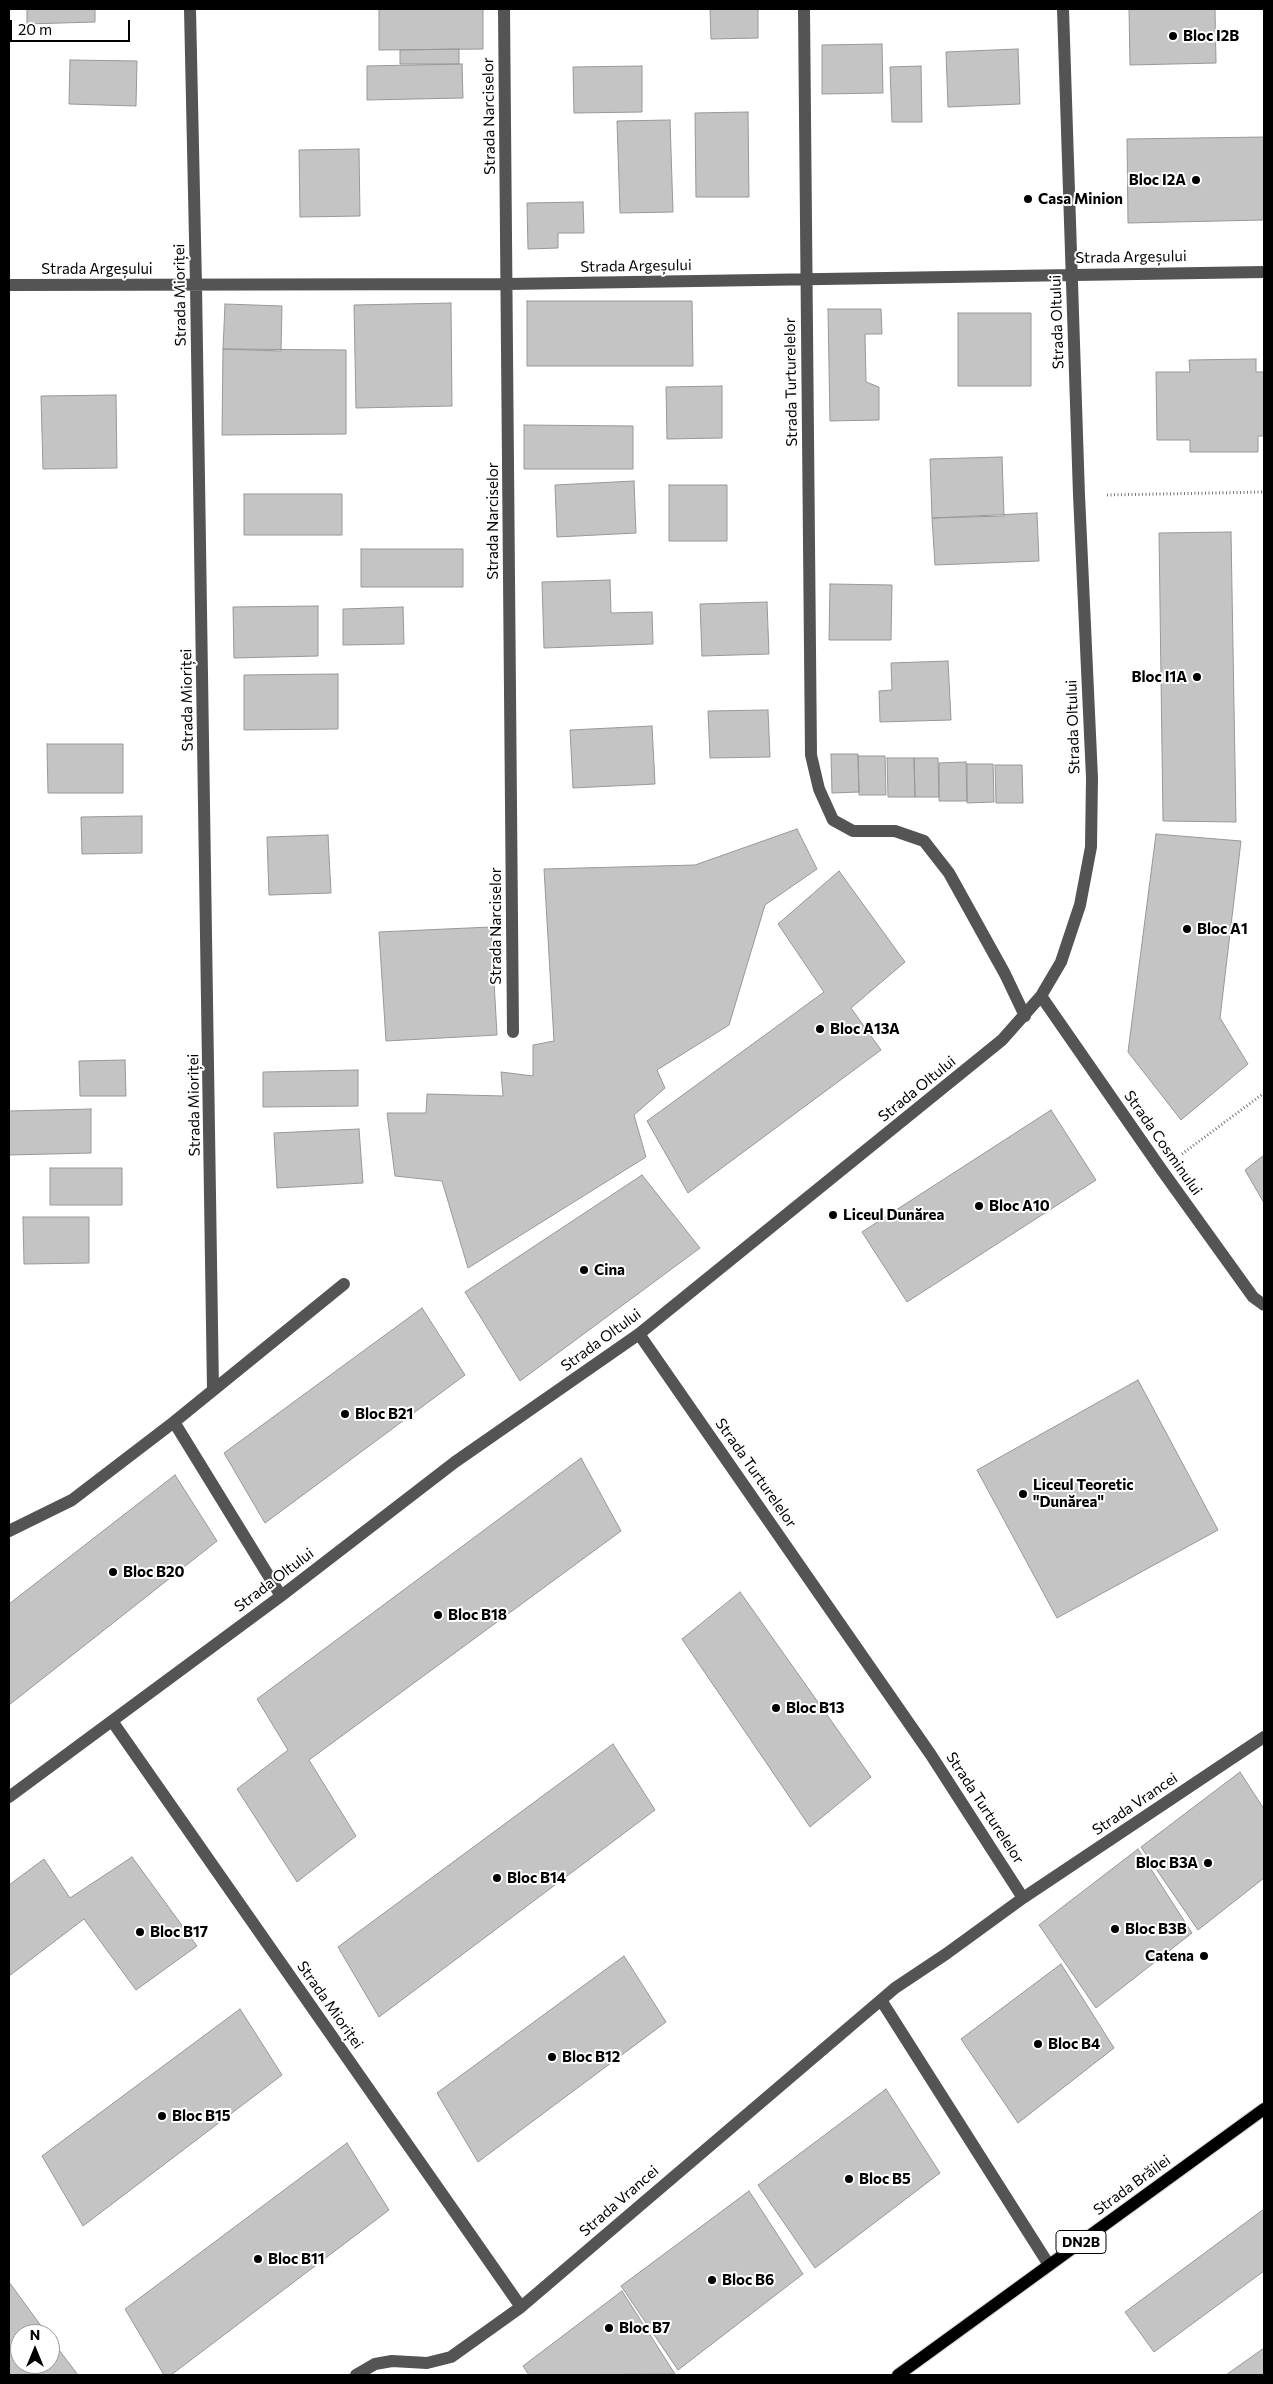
<!DOCTYPE html>
<meta charset="utf-8">
<style>
body{margin:0}
#map{position:relative;width:1273px;height:2384px;overflow:hidden;background:#fff;font-family:Commissioner,sans-serif}
canvas{display:block}
.frame{position:absolute;inset:0;border:10px solid #000;pointer-events:none}
.north{position:absolute;left:10px;top:2324px;width:50px;height:50px;box-sizing:border-box;background:#fff;border:1px solid #999;border-radius:50%;rotate:0deg;font-size:14px;font-weight:700;line-height:20px;text-align:center;color:#000}
.north::after{content:'';display:block;margin:auto;width:18px;height:22px;background:#000;clip-path:polygon(50% 0,100% 100%,50% 72%,0 100%)}
.scale{position:absolute;left:10px;top:20px;width:120px;height:22px;box-sizing:border-box;border:2px solid #000;border-top:0;padding-left:6px;font-size:15px;line-height:18px;white-space:nowrap;color:#000;-webkit-text-stroke:4px #fff;paint-order:stroke}
</style>
<div id="map">
<canvas width="1273" height="2384"></canvas>
<div class="frame"></div>
<div class="north">N</div>
<div class="scale">20 m</div>
</div>
<script>
const ctx = document.querySelector('canvas').getContext('2d');
ctx.lineJoin = 'round';
function fillPath(path, color) {
  ctx.fillStyle = color;
  ctx.fill(path, 'evenodd');
}
function toPath(rows) {
  const path = new Path2D();
  for (const r of rows) {
    path.moveTo(r[0], r[1]);
    for (let i = 2; i < r.length; i += 2) path.lineTo(r[i], r[i + 1]);
  }
  return path;
}
function strokePath(path, color, width, dash) {
  ctx.strokeStyle = color;
  ctx.lineWidth = width;
  ctx.lineCap = dash ? 'butt' : 'round';
  ctx.setLineDash(dash || []);
  ctx.stroke(path);
}
function drawText(font, color, halo, rows, align = 'center') {
  ctx.font = font + ' Commissioner,sans-serif';
  ctx.lineWidth = 4;
  ctx.setLineDash([]);
  ctx.textBaseline = 'middle';
  ctx.strokeStyle = halo;
  ctx.fillStyle = color;
  for (const [text, x, y, turn = 0] of rows) {
    ctx.save();
    ctx.translate(x, y);
    ctx.rotate((+turn || 0) * Math.PI / 180);
    ctx.textAlign = isNaN(turn) ? turn : align;
    if (halo) ctx.strokeText(text, 0, 0);
    ctx.fillText(text, 0, 0);
    ctx.restore();
  }
}
const building = toPath([
 [27,9,95,9,95,22,27,24,27,9],
 [379,9,483,9,483,49,379,50,379,9],
 [710,9,758,9,758,38,711,39,710,9],
 [1129,9,1215,9,1216,63,1130,65,1129,9],
 [882,44,883,93,822,94,822,45,882,44],
 [459,49,459,64,400,64,400,50,459,49],
 [1018,49,1020,104,948,107,946,52,1018,49],
 [70,60,137,61,136,106,69,104,70,60],
 [462,64,463,98,367,100,367,66,462,64],
 [642,66,642,112,574,113,573,67,642,66],
 [921,66,922,122,892,122,890,67,921,66],
 [748,112,749,197,696,197,695,113,748,112],
 [670,120,673,212,620,213,617,121,670,120],
 [1264,137,1264,220,1128,223,1127,139,1264,137],
 [359,149,360,216,300,217,299,150,359,149],
 [583,202,584,233,558,233,558,248,528,249,527,203,583,202],
 [527,301,692,301,693,366,527,366,527,301],
 [451,303,452,406,356,408,354,305,451,303],
 [225,304,282,306,281,351,223,349,225,304],
 [828,309,881,309,882,334,865,334,866,382,879,387,879,420,830,421,828,309],
 [958,313,1031,313,1031,386,958,386,958,313],
 [223,349,346,350,346,434,222,435,223,349],
 [1256,359,1256,372,1264,372,1264,436,1258,436,1258,452,1190,452,1190,440,1157,440,1156,372,1190,372,1189,360,1256,359],
 [722,386,722,438,667,439,666,387,722,386],
 [116,395,117,468,43,469,41,396,116,395],
 [524,425,633,426,633,469,524,469,524,425],
 [1002,457,1004,516,932,518,930,459,1002,457],
 [634,481,636,533,557,537,555,485,634,481],
 [669,485,727,485,727,541,669,541,669,485],
 [244,494,342,494,342,535,244,535,244,494],
 [1037,513,1039,561,935,565,932,518,1037,513],
 [1231,532,1236,822,1163,821,1159,533,1231,532],
 [361,549,463,549,463,587,361,587,361,549],
 [610,580,611,613,652,612,653,644,544,648,542,582,610,580],
 [830,584,892,585,891,640,829,640,830,584],
 [767,602,769,654,702,656,700,604,767,602],
 [318,606,318,656,234,658,233,607,318,606],
 [403,607,404,644,343,645,343,609,403,607],
 [948,661,951,720,880,722,879,691,892,690,891,663,948,661],
 [338,674,338,729,244,730,244,675,338,674],
 [768,710,770,757,710,758,708,711,768,710],
 [652,726,655,784,573,788,570,730,652,726],
 [47,744,123,744,123,793,48,793,47,744],
 [831,754,858,754,859,792,832,793,831,754],
 [858,756,885,756,886,795,859,795,858,756],
 [887,758,914,758,915,797,888,797,887,758],
 [914,758,938,758,939,797,915,797,914,758],
 [966,762,967,801,939,801,939,763,966,762],
 [967,764,993,764,994,802,967,803,967,764],
 [995,765,1022,765,1023,803,996,803,995,765],
 [142,816,142,853,82,854,81,817,142,816],
 [797,829,817,869,765,905,729,1025,657,1070,665,1088,634,1115,646,1157,468,1268,442,1181,395,1176,387,1113,426,1113,427,1094,503,1096,501,1072,533,1076,533,1045,554,1041,544,869,695,865,797,829],
 [1156,834,1241,841,1220,1018,1248,1064,1181,1120,1128,1052,1156,834],
 [328,835,331,893,269,895,267,837,328,835],
 [839,871,905,962,851,1008,881,1050,688,1193,647,1121,824,992,778,924,839,871],
 [491,927,497,1035,386,1041,379,932,491,927],
 [125,1060,126,1096,80,1096,79,1061,125,1060],
 [358,1070,358,1106,263,1107,263,1072,358,1070],
 [91,1109,91,1153,9,1155,9,1111,91,1109],
 [1051,1110,1096,1180,907,1302,862,1232,1051,1110],
 [359,1129,363,1183,277,1188,274,1133,359,1129],
 [1264,1155,1264,1203,1245,1170,1264,1155],
 [50,1168,122,1168,122,1205,50,1205,50,1168],
 [642,1175,700,1248,520,1381,465,1292,642,1175],
 [23,1217,89,1217,89,1263,24,1264,23,1217],
 [422,1308,465,1375,265,1523,224,1453,422,1308],
 [1138,1380,1218,1530,1057,1618,977,1470,1138,1380],
 [581,1458,621,1531,309,1760,356,1836,297,1882,237,1789,288,1750,257,1699,581,1458],
 [175,1475,217,1541,9,1705,9,1604,175,1475],
 [740,1592,871,1777,810,1827,682,1639,740,1592],
 [613,1744,655,1810,379,2017,338,1947,613,1744],
 [1240,1772,1264,1809,1264,1878,1198,1930,1141,1847,1240,1772],
 [1138,1849,1192,1933,1096,2008,1039,1925,1138,1849],
 [132,1857,197,1946,136,1990,84,1919,9,1976,9,1885,44,1859,70,1898,132,1857],
 [624,1956,666,2022,478,2162,437,2093,624,1956],
 [1061,1964,1114,2048,1018,2123,961,2039,1061,1964],
 [240,2009,282,2075,83,2226,42,2156,240,2009],
 [886,2089,940,2173,815,2268,758,2185,886,2089],
 [347,2143,389,2210,171,2375,164,2375,125,2309,347,2143],
 [749,2191,803,2274,678,2370,621,2286,749,2191],
 [1264,2209,1264,2271,1154,2352,1125,2312,1264,2209],
 [9,2282,47,2334,20,2334,20,2364,50,2364,50,2338,78,2375,9,2375,9,2282],
 [622,2291,675,2374,529,2375,523,2366,622,2291],
 [1264,2348,1264,2375,1226,2375,1264,2348]
]);
fillPath(building, '#c4c4c4');
strokePath(building, '#989898', 1);
const major = toPath([
 [898,2375,1264,2109]
]);
strokePath(major, '#dbdbdb', 14);
strokePath(toPath([
 [1107,495,1264,492],
 [1182,1154,1264,1093]
]), '#767676', 3, [1, 2.5]);
strokePath(toPath([
 [190,9,196,285,213,1390],
 [504,9,513,1032],
 [804,9,811,755,819,789,833,820,853,831,895,831,924,841,949,873,1005,974,1025,1016],
 [9,285,507,284,1264,272],
 [1041,996,1161,1169,1253,1297,1264,1305],
 [639,1334,931,1755,1023,1898],
 [174,1422,281,1596],
 [9,1531,72,1500,174,1422,344,1284],
 [112,1721,521,2307],
 [9,1797,281,1596,455,1462,639,1334,1002,1040,1041,996,1061,962,1080,905,1091,847,1092,778,1079,495,1063,9],
 [1049,2265,881,2000,895,1988,946,1954,1023,1898,1264,1737],
 [356,2375,375,2364,392,2361,427,2363,451,2357,521,2307,881,2000]
]), '#545454', 12);
strokePath(major, '#000', 12);
for (const [x, y, r, color] of [
 [1173,36,5,"#000"],
 [1196,180,5,"#000"],
 [1028,199,5,"#000"],
 [1197,677,5,"#000"],
 [1187,929,5,"#000"],
 [820,1029,5,"#000"],
 [979,1206,5,"#000"],
 [833,1215,5,"#000"],
 [584,1270,5,"#000"],
 [345,1414,5,"#000"],
 [1023,1494,5,"#000"],
 [113,1572,5,"#000"],
 [438,1615,5,"#000"],
 [776,1708,5,"#000"],
 [1208,1863,5,"#000"],
 [497,1878,5,"#000"],
 [1115,1929,5,"#000"],
 [140,1932,5,"#000"],
 [1204,1956,5,"#000"],
 [1038,2044,5,"#000"],
 [552,2057,5,"#000"],
 [162,2116,5,"#000"],
 [849,2179,5,"#000"],
 [258,2259,5,"#000"],
 [712,2280,5,"#000"],
 [609,2328,5,"#000"]
]) {
  const dot = new Path2D();
  dot.arc(x, y, r, 0, 2 * Math.PI);
  ctx.fillStyle = color;
  ctx.fill(dot);
  strokePath(dot, '#fff', 2);
}
for (const [x, y, w] of [
 [1081,2242,50]
]) {
  const box = new Path2D();
  box.roundRect(x - w / 2, y - 11.5, w, 23, 4);
  ctx.fillStyle = '#fff';
  ctx.fill(box);
  strokePath(box, '#000', 1);
}
drawText('bold 14px', '#000', null, [
 ["DN2B",1081,2242]
]);
drawText('bold 15px', '#000', '#fff', [
 ["Bloc I2B",1183,36],
 ["Bloc I2A",1186,180,"right"],
 ["Casa Minion",1038,199],
 ["Bloc I1A",1187,677,"right"],
 ["Bloc A1",1197,929],
 ["Bloc A13A",830,1029],
 ["Bloc A10",989,1206],
 ["Liceul Dunărea",843,1215],
 ["Cina",594,1270],
 ["Bloc B21",355,1414],
 ["Liceul Teoretic",1033,1485],
 ["\"Dunărea\"",1033,1502],
 ["Bloc B20",123,1572],
 ["Bloc B18",448,1615],
 ["Bloc B13",786,1708],
 ["Bloc B3A",1198,1863,"right"],
 ["Bloc B14",507,1878],
 ["Bloc B3B",1125,1929],
 ["Bloc B17",150,1932],
 ["Catena",1194,1956,"right"],
 ["Bloc B4",1048,2044],
 ["Bloc B12",562,2057],
 ["Bloc B15",172,2116],
 ["Bloc B5",859,2179],
 ["Bloc B11",268,2259],
 ["Bloc B6",722,2280],
 ["Bloc B7",619,2328]
], 'left');
drawText('15px', '#000', '#fff', [
 ["Strada Narciselor",489,116,-91],
 ["Strada Argeșului",1131,257,-1],
 ["Strada Argeșului",636,266,-1],
 ["Strada Argeșului",97,269],
 ["Strada Mioriței",180,295,-91],
 ["Strada Oltului",1057,322,-92],
 ["Strada Turturelelor",791,382,-91],
 ["Strada Narciselor",493,521,-90],
 ["Strada Mioriței",187,700,-91],
 ["Strada Oltului",1073,727,-92],
 ["Strada Narciselor",496,926,-90],
 ["Strada Oltului",917,1089,-39],
 ["Strada Mioriței",194,1105,-91],
 ["Strada Cosminului",1163,1143,55],
 ["Strada Oltului",601,1340,-36],
 ["Strada Turturelelor",756,1473,55],
 ["Strada Oltului",274,1580,-37],
 ["Strada Vrancei",1135,1804,-34],
 ["Strada Turturelelor",985,1808,57],
 ["Strada Mioriței",330,2005,55],
 ["Strada Brăilei",1132,2185,-36],
 ["Strada Vrancei",619,2201,-41]
]);
</script>
